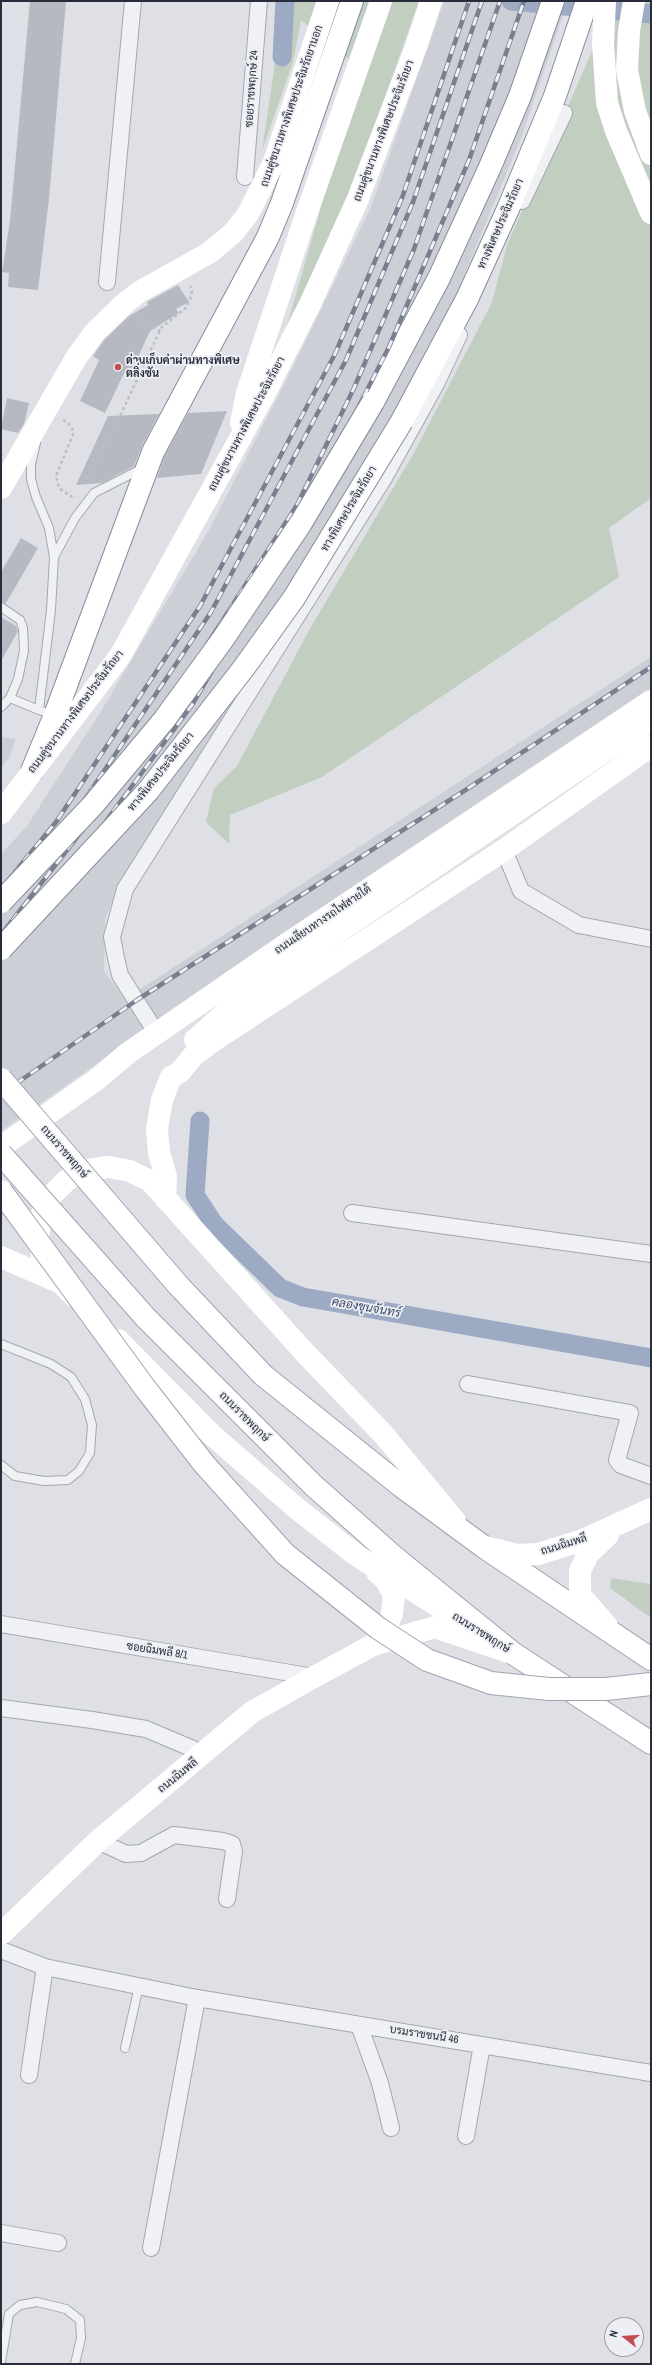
<!DOCTYPE html>
<meta charset="utf-8">
<style>
body{margin:0}
#map{position:relative;width:652px;height:2365px;overflow:hidden;background:#dee0e6;font-family:"Archivo Narrow",sans-serif}
canvas{display:block}
.frame{position:absolute;inset:0;border:2px solid #292d3b;pointer-events:none}
.north{position:absolute;left:604px;top:2317px;width:40px;height:40px;box-sizing:border-box;background:#edeff4;border:1px solid #9fa1aa;border-radius:50%;rotate:287deg;font-size:11px;font-weight:700;line-height:16px;text-align:center;color:#292d3b}
.north::after{content:'';display:block;margin:auto;width:14px;height:18px;background:#bf4f52;clip-path:polygon(50% 0,100% 100%,50% 72%,0 100%)}
</style>
<div id="map">
<canvas width="652" height="2365"></canvas>
<div class="frame"></div>
<div class="north">N</div>
</div>
<script>
const ctx = document.querySelector('canvas').getContext('2d');
ctx.lineJoin = 'round';
function fillPath(path, color) {
  ctx.fillStyle = color;
  ctx.fill(path, 'evenodd');
}
function toPath(rows) {
  const path = new Path2D();
  for (const r of rows) {
    path.moveTo(r[0], r[1]);
    for (let i = 2; i < r.length; i += 2) path.lineTo(r[i], r[i + 1]);
  }
  return path;
}
function strokePath(path, color, width, dash) {
  ctx.strokeStyle = color;
  ctx.lineWidth = width;
  ctx.lineCap = dash ? 'butt' : 'round';
  ctx.setLineDash(dash || []);
  ctx.stroke(path);
}
function drawText(font, color, halo, rows, align = 'center') {
  ctx.font = font + ' "Archivo Narrow",Sarabun,sans-serif';
  ctx.lineWidth = 3.5;
  ctx.setLineDash([]);
  ctx.textBaseline = 'middle';
  ctx.strokeStyle = halo;
  ctx.fillStyle = color;
  for (const [text, x, y, turn = 0] of rows) {
    ctx.save();
    ctx.translate(x, y);
    ctx.rotate((+turn || 0) * Math.PI / 180);
    ctx.textAlign = isNaN(turn) ? turn : align;
    if (halo) ctx.strokeText(text, 0, 0);
    ctx.fillText(text, 0, 0);
    ctx.restore();
  }
}
fillPath(toPath([
 [444,1,568,1,520,141,393,446,121,881,105,919,104,971,125,999,651,657,651,691,142,1032,1,1131,1,854,27,826,101,711,205,537,286,381,371,207],
 [1,737,16,739,9,758,1,768]
]), '#cdcfd7');
fillPath(toPath([
 [284,1,419,1,362,162,310,281,286,329,321,207,301,201,349,59,301,20,293,62,262,151],
 [614,1,651,1,651,498,609,528,619,577,322,777,230,815,229,844,206,822,214,788,237,766,308,632,415,451,492,302,507,245],
 [611,1578,651,1584,651,1618,610,1588]
]), '#c2cfc0');
strokePath(toPath([
 [511,1,651,14],
 [282,57,285,1],
 [200,1121,195,1195,214,1224,280,1288,303,1297,651,1358]
]), '#9daac3', 19);
fillPath(toPath([
 [30,1,66,1,49,199,38,290,8,287,9,273,2,272,10,221],
 [178,285,189,302,176,309,179,313,150,331,139,355,144,358,134,379,124,373,105,413,80,401,99,360,93,356,104,340,129,316,148,305,147,302],
 [7,398,29,403,24,424,18,433,1,429],
 [227,411,201,474,157,478,164,457,188,413],
 [159,414,142,446,134,466,102,483,76,485,108,416],
 [21,538,38,548,6,603,1,602,1,572],
 [1,617,16,626,18,631,1,661]
]), '#b6b9c2');
const lane = toPath([
 [36,443,31,464,31,479,36,497,49,528,54,557,51,610,39,710,55,715],
 [54,557,75,518,94,493,143,468],
 [1,607,20,620,23,628,24,651,18,679,10,698,39,710],
 [1,707,10,698],
 [1,1344,51,1364,71,1377,85,1399,92,1425,90,1453,79,1471,68,1480,44,1481,15,1476,1,1465],
 [125,2048,139,1986],
 [1,2362,9,2314,20,2305,37,2302,66,2309,80,2320,81,2338,75,2364]
]);
const street = toPath([
 [245,177,259,1],
 [522,201,564,113],
 [107,282,133,1],
 [504,850,521,891,579,925,651,939],
 [157,1034,120,975,116,958,112,937,125,889,384,478,436,384,459,335],
 [352,1213,651,1254],
 [468,1384,630,1413,617,1460,621,1465,651,1476],
 [1,1624,314,1677],
 [1,1708,92,1720,146,1729,205,1754],
 [98,1841,126,1854,141,1853,174,1835,223,1841,232,1844,234,1851,227,1899],
 [1,1950,45,1967,197,1998,151,2248],
 [197,1998,651,2073],
 [359,2025,380,2083,391,2128],
 [29,2075,45,1967],
 [466,2136,482,2045],
 [1,2233,58,2243]
]);
const primary = toPath([
 [263,1375,401,1486,484,1547,651,1659],
 [231,1403,313,1485,393,1556,457,1608,514,1654,651,1743]
]);
const highway = toPath([
 [373,402,439,278,490,167,520,96,553,1],
 [402,421,467,299,508,209,555,96,587,1],
 [32,771,55,715,153,452,268,237,282,203,352,1]
]);
strokePath(lane, '#a4a7af', 10);
strokePath(street, '#a4a7af', 18);
strokePath(primary, '#9fa4b0', 24);
strokePath(highway, '#878d9b', 24);
strokePath(toPath([
 [137,318,160,331],
 [63,420,69,424,74,432,56,476,59,488,70,496,76,497],
 [83,484,122,412,161,328,187,307,192,294,191,286]
]), '#bcbec5', 2.5, [3, 3]);
strokePath(lane, '#f0f1f5', 8);
strokePath(street, '#f0f1f5', 16);
strokePath(toPath([
 [605,1,603,43,607,103,616,131,651,213],
 [634,1,629,31,627,70,635,111,651,154],
 [241,423,247,393,306,215,381,1],
 [1,488,76,358,95,332,124,304,139,292,209,253,233,233,248,214,274,162,328,1],
 [1,813,120,656,264,395,310,304,357,201,416,47,431,1],
 [195,1040,244,996,651,720],
 [1,1147,96,1080,128,1053,285,945,651,701],
 [165,1198,166,1176,159,1153,157,1129,162,1100,171,1077,180,1072,193,1056,213,1041,504,850,651,746],
 [42,1255,38,1237,41,1216,51,1196,67,1180,87,1170,109,1167,130,1171,150,1181,306,1354,384,1435,455,1521],
 [1,1257,61,1283,74,1296],
 [118,1340,211,1434,295,1507,356,1555,462,1621],
 [485,1547,517,1555,538,1554,583,1540,651,1509],
 [607,1626,580,1595,580,1571,588,1554,608,1535],
 [373,1645,384,1632,392,1614,394,1595,386,1580,377,1572],
 [1,1934,98,1841,252,1712,314,1677,373,1645,435,1627,512,1653]
]), '#fff', 22);
strokePath(primary, '#fff', 22);
strokePath(highway, '#fff', 22);
const rail = toPath([
 [1,889,56,822,200,606,335,354,402,198,469,1],
 [1,909,65,829,211,612,346,360,413,202,482,1],
 [1,935,112,792,297,505,354,388,414,249,500,1],
 [1,953,78,859,192,705,307,508,389,347,469,160,524,1],
 [1,1094,137,1000,464,791,651,667]
]);
strokePath(rail, '#797f8e', 4.5);
strokePath(rail, '#edeff4', 3, [9]);
const primaryBridge = toPath([
 [1,1079,178,1285,263,1375],
 [1,1154,146,1318,231,1403],
 [1,1191,145,1388,205,1465,285,1554,378,1628,427,1660,491,1683,549,1689,606,1689,651,1684]
]);
const highwayBridge = toPath([
 [1,902,93,805,164,720,223,639,301,523,373,402],
 [1,949,148,791,243,669,294,598,402,421]
]);
strokePath(primaryBridge, '#9fa4b0', 24, []);
strokePath(highwayBridge, '#878d9b', 24, []);
strokePath(primaryBridge, '#fff', 22);
strokePath(highwayBridge, '#fff', 22);
for (const [x, y, r, color] of [
 [118,367,4,"#bf4f52"]
]) {
  const dot = new Path2D();
  dot.arc(x, y, r, 0, 2 * Math.PI);
  ctx.fillStyle = color;
  ctx.fill(dot);
  strokePath(dot, '#edeff4', 1.5);
}
drawText('11px', '#292d3b', '#edeff4', [
 ["ซอยราชพฤกษ์ 24",252,89,-86],
 ["ถนนคู่ขนานทางพิเศษประจิมรัถยานอก",292,106,-71],
 ["ถนนคู่ขนานทางพิเศษประจิมรัถยา",384,131,-69],
 ["ทางพิเศษประจิมรัถยา",501,224,-66],
 ["ถนนคู่ขนานทางพิเศษประจิมรัถยา",247,424,-62],
 ["ทางพิเศษประจิมรัถยา",349,509,-59],
 ["ถนนคู่ขนานทางพิเศษประจิมรัถยา",76,712,-53],
 ["ทางพิเศษประจิมรัถยา",161,772,-51],
 ["ถนนเลียบทางรถไฟสายใต้",323,920,-34],
 ["ถนนราชพฤกษ์",64,1152,49],
 ["ถนนราชพฤกษ์",244,1417,45],
 ["ถนนฉิมพลี",564,1545,-17],
 ["ถนนราชพฤกษ์",481,1633,32],
 ["ซอยฉิมพลี 8/1",157,1651,9],
 ["ถนนฉิมพลี",178,1776,-39],
 ["บรมราชชนนี 46",424,2035,9]
]);
drawText('bold 11px', '#292d3b', '#edeff4', [
 ["ด่านเก็บค่าผ่านทางพิเศษ",126,361],
 ["ตลิ่งชัน",126,374]
], 'left');
drawText('italic 12px', '#38486b', '#edeff4', [
 ["คลองขุนจันทร์",366,1308,10]
]);
</script>
